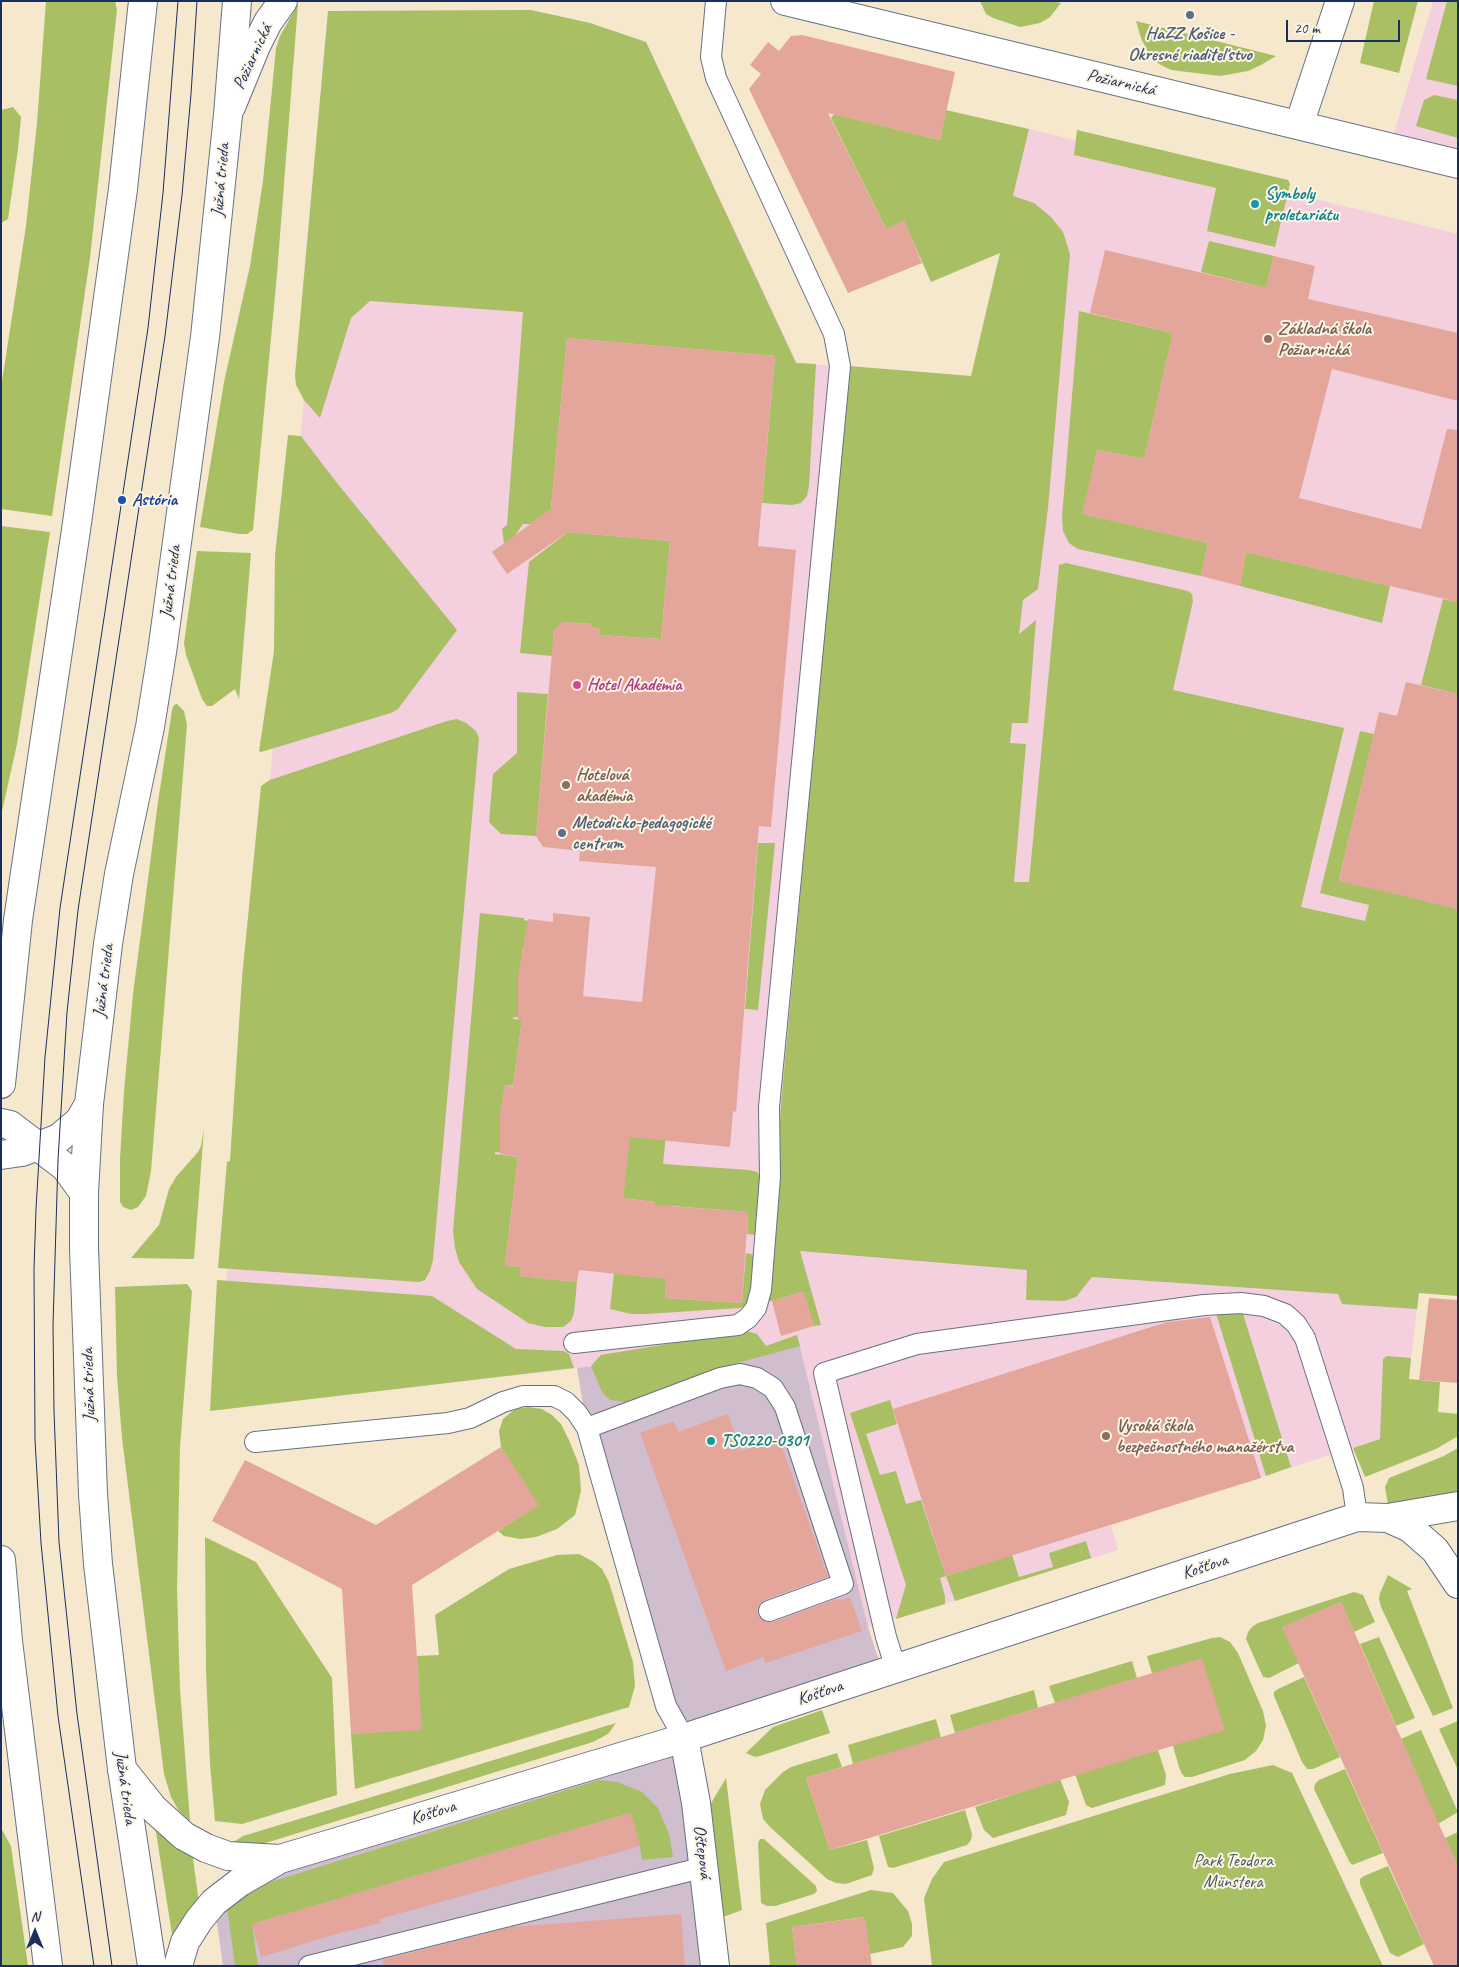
<!DOCTYPE html>
<meta charset="utf-8">
<style>
body{margin:0}
#map{position:relative;width:1459px;height:1967px;overflow:hidden;background:#f5e8cd;font-family:Caveat,sans-serif}
canvas{display:block}
.frame{position:absolute;inset:0;border:2px solid #1b2f5e;pointer-events:none}
.north{position:absolute;left:10px;top:1907px;width:50px;height:50px;-webkit-text-stroke:4px #fcf5e5;paint-order:stroke;rotate:0deg;font-size:14px;font-weight:700;line-height:20px;text-align:center;color:#1b2f5e}
.north::after{content:'';display:block;margin:auto;width:18px;height:22px;background:#1b2f5e;clip-path:polygon(50% 0,100% 100%,50% 72%,0 100%)}
.scale{position:absolute;left:1286px;top:20px;width:114px;height:22px;box-sizing:border-box;border:2px solid #1b2f5e;border-top:0;padding-left:6px;font-size:15px;line-height:18px;white-space:nowrap;color:#1b2f5e;-webkit-text-stroke:4px #fcf5e5;paint-order:stroke}
</style>
<div id="map">
<canvas width="1459" height="1967"></canvas>
<div class="frame"></div>
<div class="north">N</div>
<div class="scale">20 m</div>
</div>
<script>
const ctx = document.querySelector('canvas').getContext('2d');
ctx.lineJoin = 'round';
function fillPath(path, color) {
  ctx.fillStyle = color;
  ctx.fill(path, 'evenodd');
}
function toPath(rows) {
  const path = new Path2D();
  for (const r of rows) {
    path.moveTo(r[0], r[1]);
    for (let i = 2; i < r.length; i += 2) path.lineTo(r[i], r[i + 1]);
  }
  return path;
}
function strokePath(path, color, width, dash) {
  ctx.strokeStyle = color;
  ctx.lineWidth = width;
  ctx.lineCap = dash ? 'butt' : 'round';
  ctx.setLineDash(dash || []);
  ctx.stroke(path);
}
function drawText(font, color, halo, rows, align = 'center') {
  ctx.font = font + ' Caveat,sans-serif';
  ctx.lineWidth = 4;
  ctx.setLineDash([]);
  ctx.textBaseline = 'middle';
  ctx.strokeStyle = halo;
  ctx.fillStyle = color;
  for (const [text, x, y, turn = 0] of rows) {
    ctx.save();
    ctx.translate(x, y);
    ctx.rotate((+turn || 0) * Math.PI / 180);
    ctx.textAlign = isNaN(turn) ? turn : align;
    if (halo) ctx.strokeText(text, 0, 0);
    ctx.fillText(text, 0, 0);
    ctx.restore();
  }
}
fillPath(toPath([
 [1433,1,1458,1,1458,164,1390,147],
 [531,10,590,23,646,42,797,363,971,376,1029,129,1458,234,1458,1296,1419,1293,1402,1432,1111,1525,1118,1550,868,1627,797,1336,766,1346,216,1410,235,1172,242,978,261,786,270,779,313,296,304,284,328,11]
]), '#f4cfdd');
fillPath(toPath([
 [797,1335,868,1627,883,1673,684,1738,715,1966,223,1966,214,1902,240,1882,684,1738,587,1428,577,1368,766,1346]
]), '#d0bdcd');
fillPath(toPath([
 [46,1,115,1,117,10,90,258,52,516,1,509,1,388,26,226,37,123],
 [980,1,1053,1,1061,3,1050,17,1040,23,1020,27,993,18,986,14],
 [1374,1,1418,1,1399,73,1360,63],
 [1447,1,1458,1,1458,86,1426,79],
 [298,4,277,274,253,530,247,534,239,534,200,527,224,382,250,266,263,181,276,48,280,36],
 [531,10,590,23,646,42,796,363,816,364,809,486,807,496,801,503,792,505,762,503,775,356,567,338,551,509,531,524,523,524,505,550,502,529,507,525,523,312,370,301,351,318,320,418,304,400,296,385,295,375,328,11],
 [1136,21,1276,56,1261,65,1248,71,1220,76,1171,70,1159,64,1148,52,1141,38],
 [1434,95,1458,100,1458,138,1416,126,1424,100],
 [13,107,21,117,18,149,8,219,1,223,1,110],
 [946,110,1029,129,1013,196,1034,203,1051,217,1063,232,1070,254,1048,508,1038,589,1023,600,1019,634,1036,620,1028,723,1012,723,1010,743,1026,744,1014,882,1029,882,1059,565,1066,563,1188,591,1192,594,1193,601,1173,690,1344,728,1301,907,1365,921,1369,905,1320,893,1360,731,1374,734,1339,880,1458,909,1458,1296,1419,1293,1417,1309,1342,1304,1338,1294,1092,1277,1076,1297,1064,1301,1026,1300,1027,1270,800,1251,821,1325,814,1326,803,1292,772,1301,767,1301,773,1241,781,1104,849,366,971,376,1000,253,931,282,904,221,886,229,831,118,834,114,940,140],
 [1077,130,1288,180,1290,184,1275,247,1207,231,1216,188,1074,155],
 [1209,241,1274,256,1266,288,1201,272],
 [1079,311,1173,333,1144,459,1097,450,1083,514,1208,543,1201,576,1078,549,1069,543,1063,531,1062,517],
 [288,435,301,436,337,483,457,630,398,709,391,713,261,752,259,751,274,651,275,555],
 [1,526,50,532,17,744,1,816],
 [568,532,670,541,661,639,600,635,600,629,592,627,592,624,563,622,554,630,552,656,520,653,529,562],
 [197,551,251,553,239,699,235,689,212,706,207,706,202,699,186,655,184,643],
 [1246,552,1390,586,1382,623,1240,586],
 [1443,599,1458,602,1458,694,1421,685],
 [517,692,548,694,536,836,501,834,489,822,493,774,517,753],
 [177,704,184,711,187,725,151,1171,146,1196,138,1207,131,1210,123,1207,120,1202,120,1159,124,1091,133,994,158,802,172,710,174,705],
 [457,719,466,723,476,731,479,738,433,1260,430,1271,425,1280,419,1282,218,1268,227,1162,230,1161,242,978,261,786,270,780,447,721],
 [758,843,775,843,758,1010,745,1009],
 [480,913,524,918,524,920,533,922,522,951,522,1018,513,1017,513,1019,522,1020,513,1086,505,1085,500,1120,500,1121,509,1123,505,1153,495,1152,495,1154,518,1157,505,1265,521,1267,520,1276,577,1282,574,1313,571,1321,563,1327,545,1327,528,1323,477,1289,459,1262,455,1248,453,1231],
 [633,1101,669,1105,663,1164,749,1170,757,1172,762,1179,756,1235,747,1234,748,1212,671,1206,665,1298,742,1303,746,1253,755,1255,750,1299,745,1306,740,1308,646,1314,631,1314,610,1309,614,1273,647,1277,655,1202,623,1198],
 [204,1129,194,1259,131,1258,159,1225,169,1189,176,1177,198,1152,201,1146],
 [217,1280,432,1296,516,1349,564,1351,569,1354,574,1368,210,1411],
 [187,1284,192,1291,180,1448,177,1590,180,1689,190,1821,179,1811,171,1797,164,1774,122,1438,117,1376,115,1287],
 [1215,1310,1243,1314,1291,1467,1266,1476],
 [747,1331,757,1334,766,1346,797,1335,800,1346,726,1366,625,1402,610,1400,602,1392,591,1366,601,1355],
 [1387,1356,1411,1358,1409,1379,1440,1382,1438,1412,1458,1414,1458,1436,1436,1449,1365,1477,1353,1448,1380,1439,1383,1359],
 [890,1400,897,1424,866,1434,880,1475,896,1471,906,1504,921,1500,946,1576,1012,1555,1019,1577,1053,1567,1049,1553,1086,1541,1091,1558,955,1601,946,1576,940,1578,945,1596,945,1604,896,1619,906,1585,850,1413],
 [528,1407,542,1409,552,1415,561,1424,569,1440,579,1465,581,1491,575,1515,557,1529,536,1537,520,1539,504,1536,498,1531,538,1505,501,1447,499,1431,503,1419,515,1409],
 [1458,1448,1458,1493,1388,1505,1385,1487,1389,1478,1444,1456],
 [205,1537,256,1562,332,1678,337,1795,242,1824,215,1821,210,1764,206,1671],
 [579,1554,594,1562,602,1569,609,1582,633,1662,635,1686,629,1707,355,1789,351,1734,421,1729,417,1656,439,1655,435,1615,509,1569,557,1555],
 [1388,1575,1412,1589,1407,1591,1453,1708,1433,1716,1381,1607,1379,1599,1380,1593],
 [1354,1592,1363,1595,1375,1622,1354,1632,1341,1602,1283,1627,1299,1663,1269,1678,1263,1677,1246,1639,1248,1632,1252,1627,1258,1623],
 [1220,1637,1230,1642,1238,1653,1263,1711,1266,1726,1263,1740,1256,1751,1245,1760,1192,1777,1185,1777,1182,1774,1179,1767,1147,1656,1212,1638],
 [1379,1637,1415,1718,1396,1726,1360,1644],
 [1132,1661,1137,1678,1055,1703,1049,1686],
 [1304,1677,1340,1757,1313,1769,1307,1769,1302,1762,1274,1696,1274,1692,1278,1689],
 [1034,1690,1038,1708,955,1733,950,1715],
 [822,1710,830,1733,760,1756,755,1757,746,1753,773,1727],
 [936,1719,941,1738,853,1764,848,1745],
 [1458,1721,1458,1770,1439,1729],
 [616,1723,608,1734,593,1742,272,1841,257,1845,232,1843,243,1836],
 [1421,1730,1458,1812,1438,1824,1401,1739],
 [1158,1750,1166,1775,1165,1785,1092,1808,1086,1805,1075,1774],
 [837,1753,842,1767,806,1778,830,1850,867,1840,874,1868,872,1875,846,1884,836,1883,827,1879,770,1827,763,1819,760,1804,765,1790,783,1772,791,1767],
 [1273,1765,1292,1773,1383,1966,932,1966,924,1898,932,1879,944,1862,1230,1774],
 [1345,1769,1383,1853,1352,1865,1349,1861,1314,1789,1315,1784,1319,1780],
 [726,1778,742,1910,715,1920,706,1819,710,1805],
 [1060,1779,1069,1802,1066,1815,993,1838,984,1830,975,1807],
 [599,1780,617,1782,642,1792,658,1808,669,1834,673,1857,642,1860,640,1846,630,1813,252,1924,258,1966,235,1966,227,1906,248,1889],
 [965,1810,972,1834,971,1840,967,1845,893,1868,888,1867,879,1836],
 [155,1826,192,1851,199,1903,173,1941],
 [1,1828,11,1846,28,1966,1,1966],
 [1458,1832,1458,1867,1445,1838],
 [760,1839,764,1839,816,1886,817,1891,814,1894,775,1906,767,1906,761,1903,758,1843],
 [1388,1866,1424,1944,1398,1957,1390,1953,1360,1884,1360,1879,1364,1876],
 [871,1890,893,1893,908,1911,912,1924,912,1936,903,1947,870,1954,864,1917,792,1927,797,1965,770,1966,766,1923]
]), '#a9bf64');
fillPath(toPath([
 [802,35,955,72,940,140,828,113,886,229,904,220,922,263,848,293,749,89,761,74,750,65,768,42,779,51,791,36],
 [1105,250,1266,288,1274,256,1315,266,1308,299,1458,333,1458,401,1332,369,1299,498,1421,529,1447,429,1458,430,1458,602,1246,552,1240,586,1201,576,1208,543,1082,514,1097,450,1144,459,1173,333,1090,313],
 [567,338,775,356,758,546,796,550,771,827,759,826,736,1112,733,1111,730,1147,630,1137,623,1198,655,1202,655,1205,748,1212,742,1303,665,1298,666,1279,579,1270,577,1282,520,1276,521,1267,505,1265,518,1157,500,1154,500,1115,505,1085,513,1087,522,1020,518,1020,518,977,528,919,553,922,553,913,590,917,583,996,642,1002,656,867,579,861,580,851,543,847,536,836,554,630,563,622,592,624,592,627,600,629,600,635,661,639,670,541,568,532,507,574,492,552,551,509],
 [1406,682,1458,694,1458,909,1339,881,1379,712,1397,716],
 [804,1292,814,1326,781,1336,772,1301],
 [1429,1298,1458,1300,1458,1383,1419,1380],
 [1210,1317,1261,1478,946,1576,893,1409,1167,1322],
 [728,1414,741,1451,779,1438,828,1577,764,1600,757,1608,758,1616,766,1623,773,1622,837,1599,838,1601,850,1597,862,1631,766,1663,763,1657,726,1671,640,1433,674,1421,678,1432],
 [501,1447,539,1505,412,1585,422,1730,351,1734,342,1589,212,1521,245,1460,376,1525],
 [1341,1602,1458,1867,1458,1966,1434,1966,1282,1627],
 [1202,1658,1225,1730,830,1850,806,1778],
 [631,1813,640,1846,380,1919,381,1923,336,1934,261,1957,252,1924],
 [681,1914,685,1966,383,1966,383,1960,512,1927],
 [865,1917,872,1966,797,1966,792,1927]
]), '#e4a59b');
const lane = toPath([
 [574,1343,738,1325,748,1318,756,1308,761,1290,770,1177,769,1107,840,366,834,334,716,78,711,57,716,1],
 [587,1428,720,1378,740,1374,757,1378,773,1388,785,1407,843,1584,769,1611],
 [255,1442,448,1423,470,1418,503,1402,523,1396,554,1396,566,1402,577,1413,587,1428,666,1706,684,1738],
 [896,1669,886,1637,824,1373,917,1344,1204,1305,1241,1303,1264,1306,1285,1314,1296,1324,1305,1338,1353,1488,1357,1517],
 [309,1966,705,1867]
]);
const street = toPath([
 [785,1,1458,164],
 [231,107,256,46,268,22,283,1],
 [1299,125,1340,1],
 [1,1123,10,1125,65,1167,84,1193],
 [1,1155,22,1152,59,1138,79,1121,89,1104],
 [1388,1518,1458,1506],
 [684,1738,696,1803,715,1966],
 [122,1769,154,1809,184,1836,206,1848,228,1856,280,1859],
 [178,1966,185,1942,199,1920,214,1902,240,1882,280,1859,684,1738,1357,1517,1388,1518,1410,1528,1435,1550,1458,1584]
]);
const secondary = toPath([
 [1,1084,18,920,77,523,123,189,143,1],
 [1,1560,8,1641,48,1966],
 [152,1966,122,1769,98,1564,93,1494,84,1248,84,1193,89,1104,108,944,119,874,150,727,162,652,205,337,228,115,237,1]
]);
strokePath(lane, '#677085', 22);
strokePath(street, '#677085', 30);
strokePath(secondary, '#677085', 30);
strokePath(lane, '#fff', 20);
strokePath(street, '#fff', 28);
strokePath(secondary, '#fff', 28);
strokePath(toPath([
 [94,1966,58,1716,41,1543,35,1440,34,1269,36,1209,45,1057,60,908,148,328,163,193,178,1],
 [112,1966,77,1714,59,1542,54,1411,53,1325,58,1160,67,1012,78,910,165,336,182,195,191,94,197,1]
]), '#1b2f5e', 1);
for (const [x, y, r, color] of [
 [1190,15,5,"#5c6f8a"],
 [1255,204,5,"#0f9aa8"],
 [1268,339,5,"#8d6e63"],
 [122,500,5,"#1a4fb4"],
 [577,685,5,"#d1479c"],
 [566,785,5,"#8d6e63"],
 [562,833,5,"#5c6f8a"],
 [1106,1436,5,"#8d6e63"],
 [711,1441,5,"#0f9aa8"]
]) {
  const dot = new Path2D();
  dot.arc(x, y, r, 0, 2 * Math.PI);
  ctx.fillStyle = color;
  ctx.fill(dot);
  strokePath(dot, '#fcf5e5', 2);
}
drawText('bold 18px', '#4e5e75', '#fcf5e5', [
 ["HaZZ Košice -",1190,34],
 ["Okresné riaditeľstvo",1190,55],
 ["Metodicko-pedagogické",572,823,"left"],
 ["centrum",572,844,"left"]
]);
drawText('18px', '#1b2f5e', '#fcf5e5', [
 ["Požiarnická",253,57,-65],
 ["Požiarnická",1121,83,13],
 ["Južná trieda",221,180,-85],
 ["Južná trieda",171,582,-83],
 ["Južná trieda",104,981,-83],
 ["Južná trieda",89,1385,-92],
 ["Košťova",1205,1567,-18],
 ["Košťova",820,1693,-18],
 ["Južná trieda",125,1788,82],
 ["Košťova",433,1813,-17],
 ["Oštepová",702,1852,83]
]);
drawText('bold 18px', '#0d838f', '#fcf5e5', [
 ["Symboly",1265,194],
 ["proletariátu",1265,215],
 ["TS0220-0301",721,1441]
], 'left');
drawText('bold 18px', '#785e54', '#fcf5e5', [
 ["Základná škola",1278,329],
 ["Požiarnická",1278,350],
 ["Hotelová",576,775],
 ["akadémia",576,796],
 ["Vysoká škola",1116,1426],
 ["bezpečnostného manažérstva",1116,1447]
], 'left');
drawText('bold 18px', '#164399', '#fcf5e5', [
 ["Astória",132,500]
], 'left');
drawText('bold 18px', '#b23c85', '#fcf5e5', [
 ["Hotel Akadémia",587,685]
], 'left');
drawText('18px', '#465a60', '#fcf5e5', [
 ["Park Teodora",1233,1861],
 ["Münstera",1233,1882]
]);
</script>
